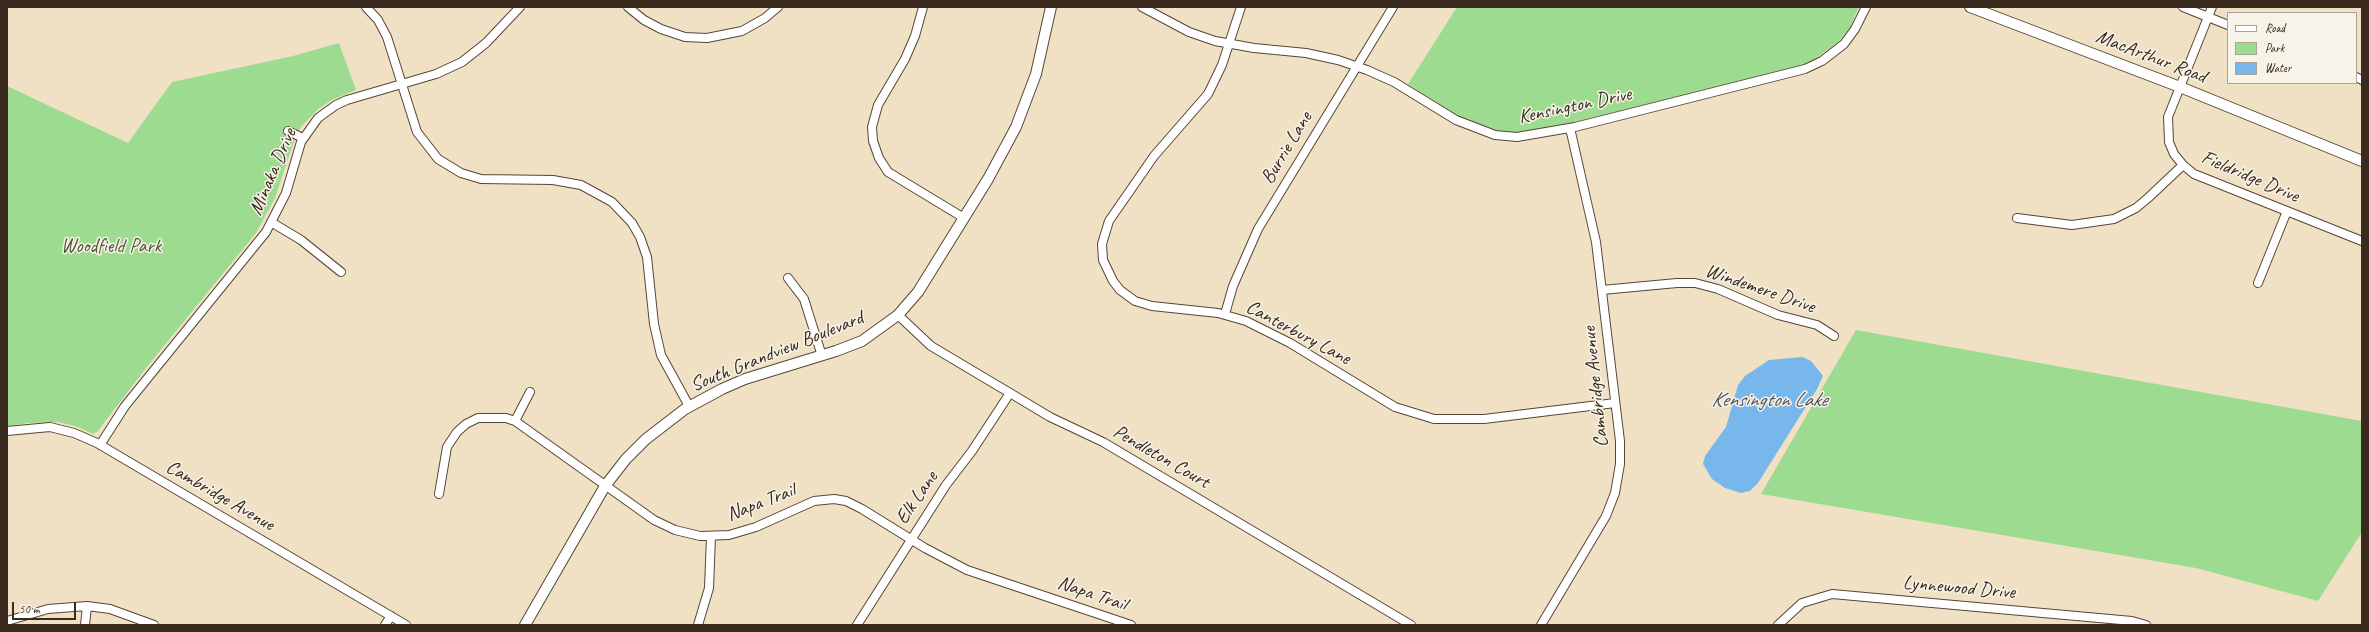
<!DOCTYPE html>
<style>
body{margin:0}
#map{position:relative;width:2369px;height:632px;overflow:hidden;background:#f1e1c4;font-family:Caveat,sans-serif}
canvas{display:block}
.frame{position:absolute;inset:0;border:8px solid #3b2a1e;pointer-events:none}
.legend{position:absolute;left:2227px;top:12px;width:130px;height:72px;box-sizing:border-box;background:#f7f3e8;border:1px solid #aca397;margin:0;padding:5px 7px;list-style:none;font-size:12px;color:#3b2a1e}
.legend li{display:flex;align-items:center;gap:8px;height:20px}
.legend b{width:20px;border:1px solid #aca397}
.scale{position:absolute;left:12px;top:602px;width:64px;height:18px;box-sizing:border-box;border:2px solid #3b2a1e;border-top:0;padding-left:5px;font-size:12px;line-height:14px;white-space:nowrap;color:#3b2a1e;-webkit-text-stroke:3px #f7f3e8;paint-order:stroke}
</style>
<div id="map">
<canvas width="2369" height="632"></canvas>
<div class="frame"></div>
<ul class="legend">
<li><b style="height:5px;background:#fff"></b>Road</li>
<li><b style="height:11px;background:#9cdb90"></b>Park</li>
<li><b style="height:11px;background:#77b7eb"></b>Water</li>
</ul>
<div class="scale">50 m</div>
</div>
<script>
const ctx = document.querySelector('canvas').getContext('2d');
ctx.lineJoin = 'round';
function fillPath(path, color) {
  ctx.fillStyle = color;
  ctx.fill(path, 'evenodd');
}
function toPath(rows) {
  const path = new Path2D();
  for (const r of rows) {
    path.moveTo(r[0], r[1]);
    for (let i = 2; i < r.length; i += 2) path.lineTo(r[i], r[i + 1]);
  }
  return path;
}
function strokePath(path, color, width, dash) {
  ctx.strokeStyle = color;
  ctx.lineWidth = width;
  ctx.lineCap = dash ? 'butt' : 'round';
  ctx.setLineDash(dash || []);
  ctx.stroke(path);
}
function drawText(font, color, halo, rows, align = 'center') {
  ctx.font = font + ' Caveat,sans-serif';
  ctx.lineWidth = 3;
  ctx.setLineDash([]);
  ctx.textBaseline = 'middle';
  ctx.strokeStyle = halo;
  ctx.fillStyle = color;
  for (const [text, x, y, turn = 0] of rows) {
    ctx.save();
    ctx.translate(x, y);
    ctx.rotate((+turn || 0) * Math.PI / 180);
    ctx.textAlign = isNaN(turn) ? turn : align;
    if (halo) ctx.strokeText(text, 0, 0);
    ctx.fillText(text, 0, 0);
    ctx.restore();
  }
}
fillPath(toPath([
 [1457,7,1859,7,1850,27,1839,41,1815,59,1801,66,1558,126,1522,133,1507,133,1469,123,1408,84],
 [339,43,356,90,332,100,318,109,300,128,293,144,275,198,256,233,146,368,97,432,93,434,78,427,59,422,28,423,7,426,7,86,128,143,172,82,293,56],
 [1856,330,2362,421,2362,532,2318,601,2196,568,1761,494]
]), '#9cdb90');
fillPath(toPath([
 [1802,357,1811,361,1823,376,1817,389,1758,483,1750,491,1741,493,1725,488,1712,479,1703,464,1705,456,1726,427,1738,385,1745,376,1769,360]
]), '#77b7eb');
const minor = toPath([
 [366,7,378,20,387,37,417,132,438,159,461,173,481,179,553,180,581,185,612,202,632,223,640,237,647,257,654,324,661,355,689,406],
 [628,7,644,20,661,29,685,37,707,38,742,31,765,18,778,7],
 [923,7,915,36,905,59,878,105,872,127,873,141,879,158,888,172,964,218],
 [1142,7,1189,32,1215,41,1254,48,1306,53,1338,60,1367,70,1394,82,1456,120,1495,135,1517,137,1575,127,1805,69,1822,61,1844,44,1855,29,1866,7],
 [1241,7,1222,65,1208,94,1154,156,1109,221,1102,244,1103,260,1113,281,1120,290,1135,301,1152,306,1218,313,1246,321,1290,343,1395,407,1434,419,1484,419,1615,403],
 [2183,7,2228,25],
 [2212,7,2168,117,2169,142,2174,154,2183,165,2194,174,2362,241],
 [2356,77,2362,80],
 [288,131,303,138],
 [2017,218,2072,225,2114,219,2136,208,2148,198,2183,165],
 [271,222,301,240,341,272],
 [788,278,804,299,822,356],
 [2258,283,2287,211],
 [1602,290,1677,283,1695,283,1718,289,1778,315,1817,325,1834,336],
 [1225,314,1233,286,1258,229,1393,7],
 [898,315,931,346,1010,393,1050,417,1103,442,1411,625],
 [515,421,530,392],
 [7,431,50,427,74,433,97,443,406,625],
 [100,445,125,406,266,232,286,193,301,142,318,118,336,105,347,100,436,74,462,62,486,43,520,7],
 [439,494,447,447,457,432,466,424,478,418,506,418,515,421,654,520,675,530,700,536,729,535,756,527,814,501,834,499,846,501,862,509,925,548,967,570,1131,625],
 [7,621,48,609,87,606,110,609,154,625],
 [85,625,87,606],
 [385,625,391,616],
 [698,625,709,588,711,536],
 [857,625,946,485,972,451,1010,393],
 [1541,625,1606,516,1615,493,1620,464,1620,441,1596,242,1570,128],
 [1778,625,1802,603,1832,594,2132,621,2146,625]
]);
const tertiary = toPath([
 [1970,7,2180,87,2362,161],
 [525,625,605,486,626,459,646,439,685,409,722,389,745,379,836,351,862,341,898,315,918,292,988,179,1016,127,1036,74,1051,7]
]);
strokePath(minor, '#564537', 10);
strokePath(tertiary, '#564537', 12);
strokePath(minor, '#fff', 8);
strokePath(tertiary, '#fff', 10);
drawText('20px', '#3b2a1e', '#f7f3e8', [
 ["MacArthur Road",2151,57,21],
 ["Kensington Drive",1575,106,-12],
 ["Burrie Lane",1287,148,-59],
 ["Minaka Drive",273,172,-67],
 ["Fieldridge Drive",2250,177,23],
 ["Windemere Drive",1760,289,19],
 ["Canterbury Lane",1298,333,28],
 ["South Grandview Boulevard",777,352,-22],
 ["Cambridge Avenue",1596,387,-96],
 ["Pendleton Court",1161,457,30],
 ["Cambridge Avenue",220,496,30],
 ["Elk Lane",917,498,-56],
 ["Napa Trail",761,503,-21],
 ["Lynnewood Drive",1959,588,5],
 ["Napa Trail",1092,594,19]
]);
drawText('20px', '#53563a', '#f7f3e8', [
 ["Woodfield Park",111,247]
]);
drawText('italic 21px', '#4d545c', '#f7f3e8', [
 ["Kensington Lake",1769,400]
]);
</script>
